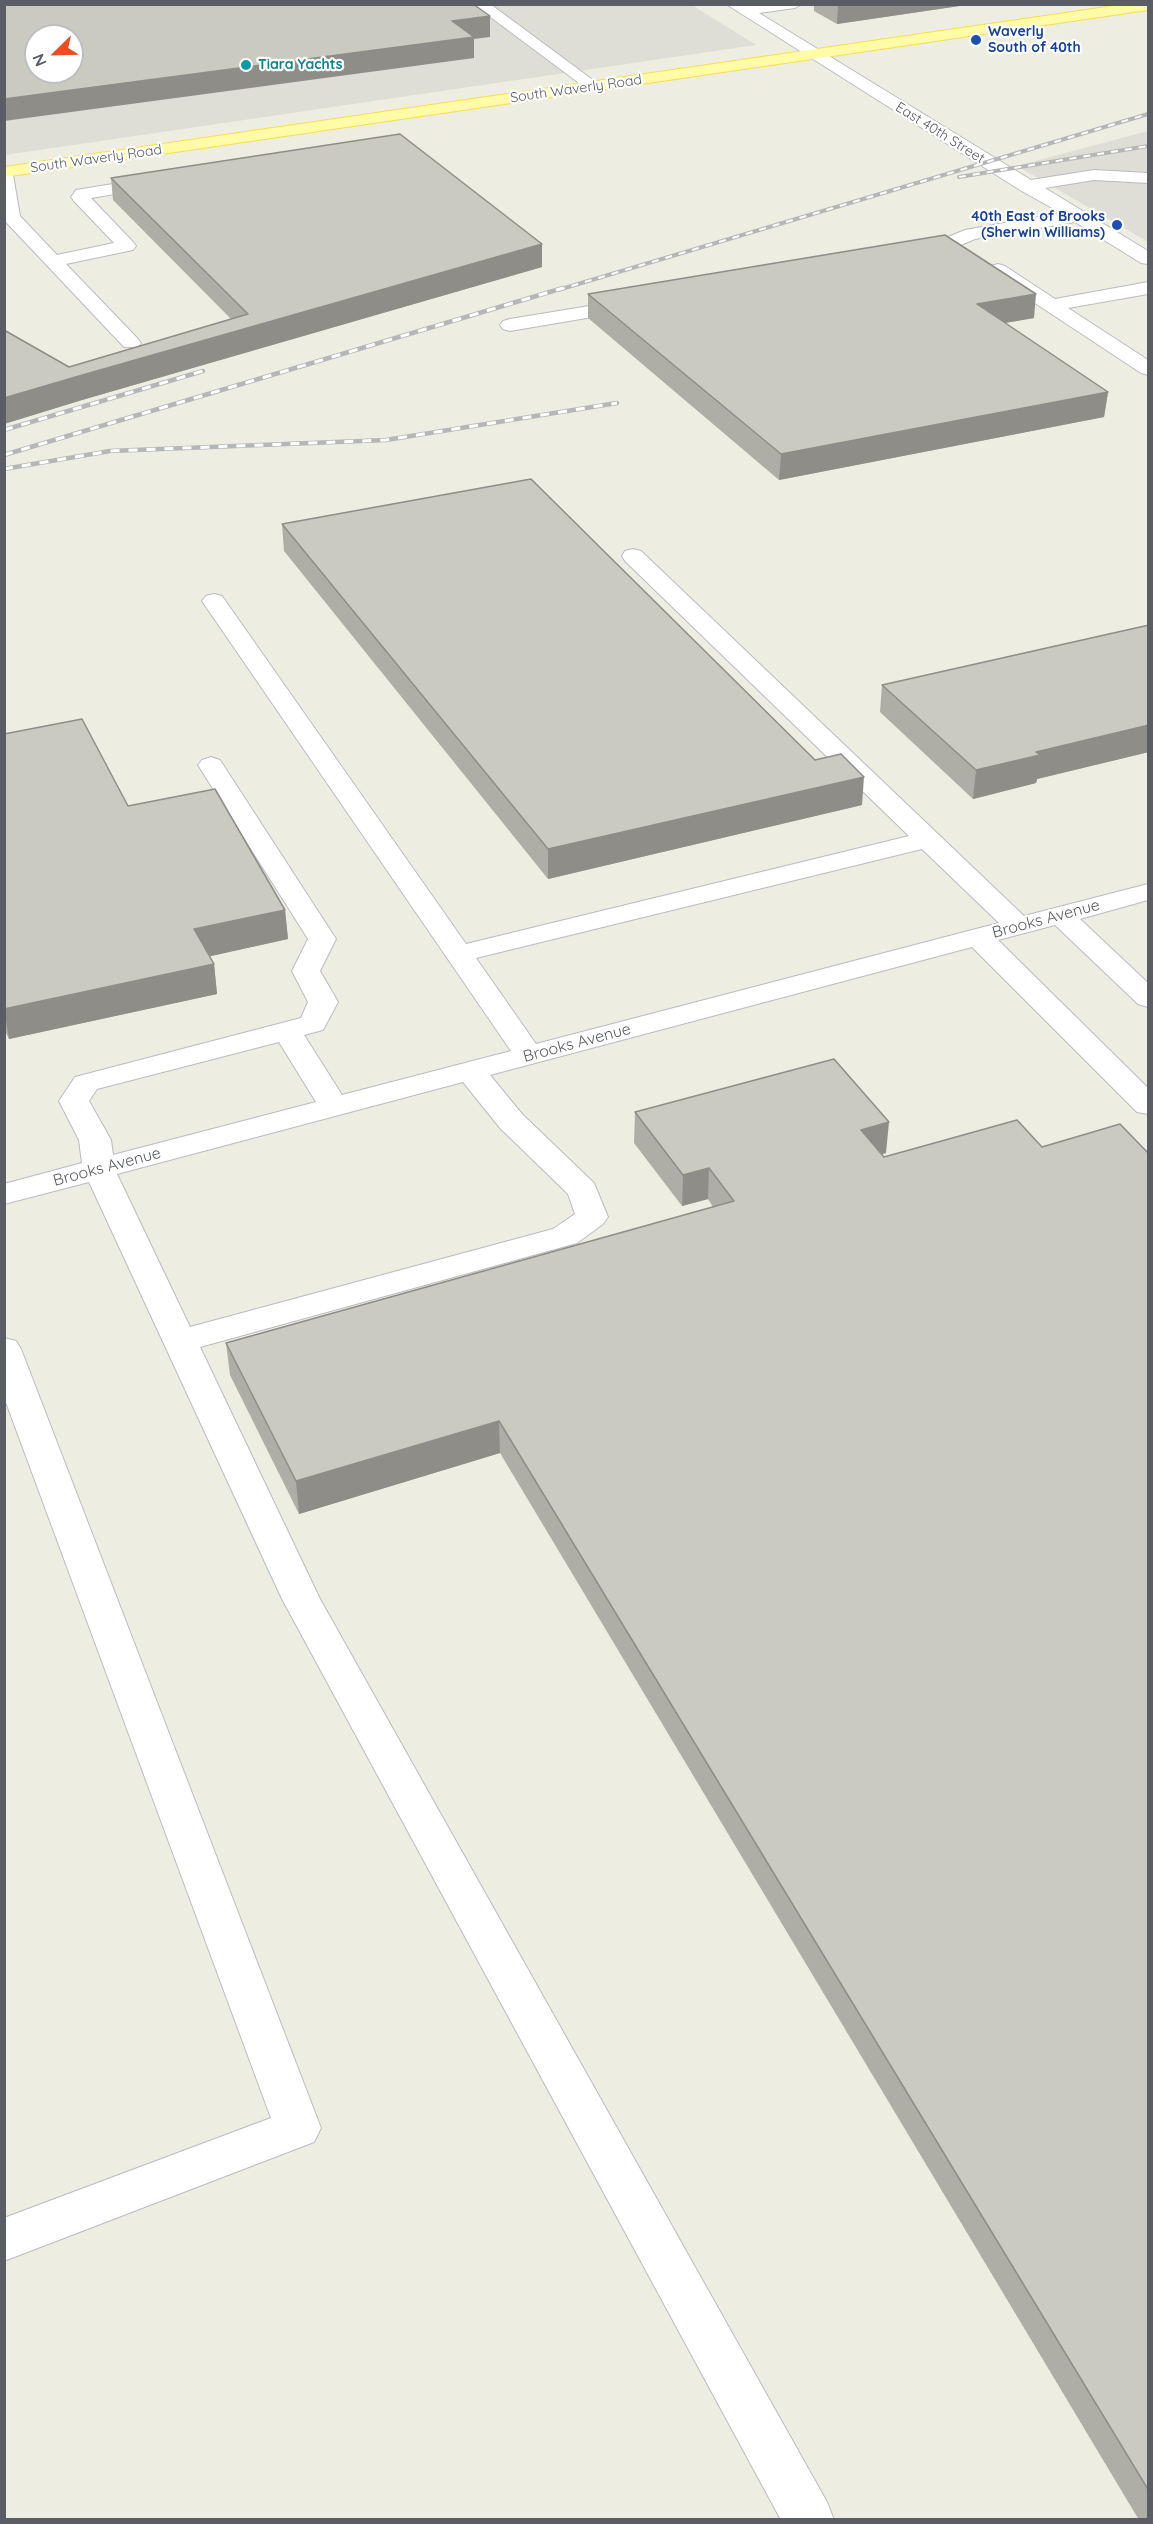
<!DOCTYPE html>
<style>
body{margin:0}
#map{position:relative;width:1153px;height:2524px;overflow:hidden;background:#eeede2;font-family:Quicksand,sans-serif}
canvas{display:block}
.frame{position:absolute;inset:0;border:6px solid #5a5d64;pointer-events:none}
.north{position:absolute;left:24px;top:24px;width:60px;height:60px;box-sizing:border-box;background:#fff;border:2px solid #bdbec1;border-radius:50%;rotate:247deg;font-size:16px;font-weight:700;line-height:24px;text-align:center;color:#5a5d64}
.north::after{content:'';display:block;margin:auto;width:21px;height:27px;background:#f44a22;clip-path:polygon(50% 0,100% 100%,50% 72%,0 100%)}
</style>
<div id="map">
<canvas width="1153" height="2524"></canvas>
<div class="frame"></div>
<div class="north">N</div>
</div>
<script>
const ctx = document.querySelector('canvas').getContext('2d');
ctx.lineJoin = 'round';
function fillPath(path, color) {
  ctx.fillStyle = color;
  ctx.fill(path, 'evenodd');
}
function toPath(rows) {
  const path = new Path2D();
  for (const r of rows) {
    path.moveTo(r[0], r[1]);
    for (let i = 2; i < r.length; i += 2) path.lineTo(r[i], r[i + 1]);
  }
  return path;
}
function strokePath(path, color, width, dash) {
  ctx.strokeStyle = color;
  ctx.lineWidth = width;
  ctx.lineCap = dash ? 'butt' : 'round';
  ctx.setLineDash(dash || []);
  ctx.stroke(path);
}
function drawText(font, color, halo, rows, align = 'center') {
  ctx.font = font + ' Quicksand,sans-serif';
  ctx.lineWidth = 4.5;
  ctx.setLineDash([]);
  ctx.textBaseline = 'middle';
  ctx.strokeStyle = halo;
  ctx.fillStyle = color;
  for (const [text, x, y, turn = 0] of rows) {
    ctx.save();
    ctx.translate(x, y);
    ctx.rotate((+turn || 0) * Math.PI / 180);
    ctx.textAlign = isNaN(turn) ? turn : align;
    if (halo) ctx.strokeText(text, 0, 0);
    ctx.fillText(text, 0, 0);
    ctx.restore();
  }
}
fillPath(toPath([
 [4,5,692,5,756,45,5,155],
 [36,36,72,36,72,72,36,72],
 [1148,131,1148,242,1017,166]
]), '#deded6');
const minor = toPath([
 [473,4,490,4,601,86,599,89,587,89,473,4],
 [726,4,802,4,795,8,759,13,1031,180,1094,170,1148,173,1148,183,1094,180,1045,188,1148,251,1148,264,1141,263,1075,222,975,239,921,262,907,262,905,258,907,254,965,230,1061,213,1020,190,726,4],
 [4,170,13,175,20,216,57,255,114,243,74,201,71,197,76,190,156,177,162,178,165,182,162,186,91,198,133,242,136,246,133,250,66,264,138,339,141,343,138,347,124,347,5,221,4,170],
 [998,264,1005,266,1055,299,1148,282,1148,294,1068,308,1148,360,1148,375,1141,373,991,274,989,270,991,266,998,264],
 [632,299,639,301,642,305,639,309,510,331,503,329,500,325,503,321,510,319,632,299],
 [633,549,641,551,1024,916,1148,884,1148,900,1080,919,1148,983,1148,1007,1138,1004,1055,925,998,940,1148,1088,1148,1114,1137,1112,972,947,490,1075,522,1114,594,1183,608,1217,603,1224,577,1243,200,1347,320,1599,827,2502,834,2520,781,2520,282,1599,89,1182,4,1204,4,1184,82,1163,79,1140,59,1101,75,1077,301,1018,308,1002,292,971,308,939,198,765,202,760,211,757,220,760,336,939,320,971,338,1002,323,1030,304,1035,342,1095,511,1051,202,601,206,596,214,594,222,596,466,944,909,836,625,561,622,556,625,551,633,549],
 [922,849,999,923,536,1044,476,958,922,849],
 [279,1042,316,1102,113,1155,111,1140,89,1101,97,1089,279,1042],
 [463,1082,500,1128,568,1194,575,1214,553,1229,190,1327,117,1174,463,1082],
 [4,1338,16,1341,21,1349,321,2128,314,2142,4,2261,4,2218,271,2118,4,1397,4,1338]
]);
const major = toPath([
 [1127,4,1148,4,1148,10,4,177,4,167,1127,4]
]);
strokePath(minor, '#babbc2', 2);
strokePath(major, '#fadd4f', 2);
fillPath(minor, '#fff');
fillPath(major, '#fffba6');
const railFar1 = toPath([
 [959,177,1148,146],
 [558,290,1148,114]
]);
const rail = toPath([
 [4,430,203,371],
 [4,455,563,288],
 [4,469,110,451,386,440,617,403]
]);
strokePath(railFar1, '#b5b6b7', 4);
strokePath(rail, '#b5b6b7', 4.5);
strokePath(railFar1, '#fff', 2, [7]);
strokePath(rail, '#fff', 3, [9]);
fillPath(toPath([
 [814,4,973,4,837,24,814,11],
 [111,178,542,267,82,400,4,424,4,330,69,367,231,319,113,200],
 [588,294,1034,318,1005,323,1108,392,1104,417,779,480,588,318],
 [282,524,815,760,862,805,548,879,284,551],
 [1149,625,1149,752,1037,779,1036,783,973,799,880,712,882,685],
 [4,734,128,806,285,910,288,939,209,956,214,964,217,994,9,1039,4,1029],
 [635,1112,886,1153,882,1154,884,1157,1042,1147,1149,1154,1149,2520,1139,2520,500,1453,299,1514,230,1375,226,1343,713,1207,708,1199,682,1206,634,1143]
]), '#afaea6');
fillPath(toPath([
 [838,4,973,4,837,24],
 [490,16,490,37,474,39,474,58,4,121,4,99,452,21],
 [542,244,542,267,82,400,4,424,4,398,79,376],
 [1036,294,1034,318,975,328,977,304],
 [1108,392,1104,417,779,480,781,454],
 [1149,725,1149,752,1037,779,1036,783,973,799,976,770,1036,752],
 [864,777,862,805,548,879,548,849],
 [285,910,288,939,198,959,194,929],
 [214,964,217,994,9,1039,4,1009],
 [889,1122,886,1153,858,1161,861,1130],
 [709,1168,708,1199,682,1206,683,1175],
 [499,1421,500,1453,299,1514,296,1481]
]), '#8e8d87');
const building = toPath([
 [4,4,473,4,490,16,452,21,474,37,4,99,4,4],
 [36,36,72,36,72,72,36,72,36,36],
 [400,134,542,244,79,376,4,398,4,330,69,367,248,314,111,178,400,134],
 [945,235,1036,294,977,304,1108,392,781,454,588,294,945,235],
 [531,479,815,760,841,754,864,777,548,849,282,524,531,479],
 [1149,625,1149,725,1036,752,1040,755,976,770,882,685,1149,625],
 [82,719,128,806,215,789,285,910,194,929,214,964,4,1009,4,734,82,719],
 [834,1059,889,1122,861,1130,884,1157,1017,1120,1042,1147,1120,1124,1149,1154,1149,2491,499,1421,296,1481,226,1343,734,1201,709,1168,683,1175,635,1112,834,1059]
]);
fillPath(building, '#cbcac1');
strokePath(building, '#8e8d87', 1.5);
for (const [x, y, r, color] of [
 [976,40,6,"#1a4fb4"],
 [246,65,6,"#0f9aa8"],
 [1117,225,6,"#1a4fb4"]
]) {
  const dot = new Path2D();
  dot.arc(x, y, r, 0, 2 * Math.PI);
  ctx.fillStyle = color;
  ctx.fill(dot);
  strokePath(dot, '#fff', 2);
}
drawText('bold 14px', '#164399', '#fff', [
 ["Waverly",988,32],
 ["South of 40th",988,48],
 ["40th East of Brooks",1105,217,"right"],
 ["(Sherwin Williams)",1105,233,"right"]
], 'left');
drawText('bold 14px', '#0d838f', '#fff', [
 ["Tiara Yachts",258,65]
], 'left');
drawText('14px', '#5a5d64', '#fff', [
 ["South Waverly Road",576,89,-8],
 ["East 40th Street",940,133,32],
 ["South Waverly Road",96,159,-8]
]);
drawText('16px', '#5a5d64', '#fff', [
 ["Brooks Avenue",1046,919,-15],
 ["Brooks Avenue",577,1043,-15],
 ["Brooks Avenue",107,1167,-15]
]);
</script>
